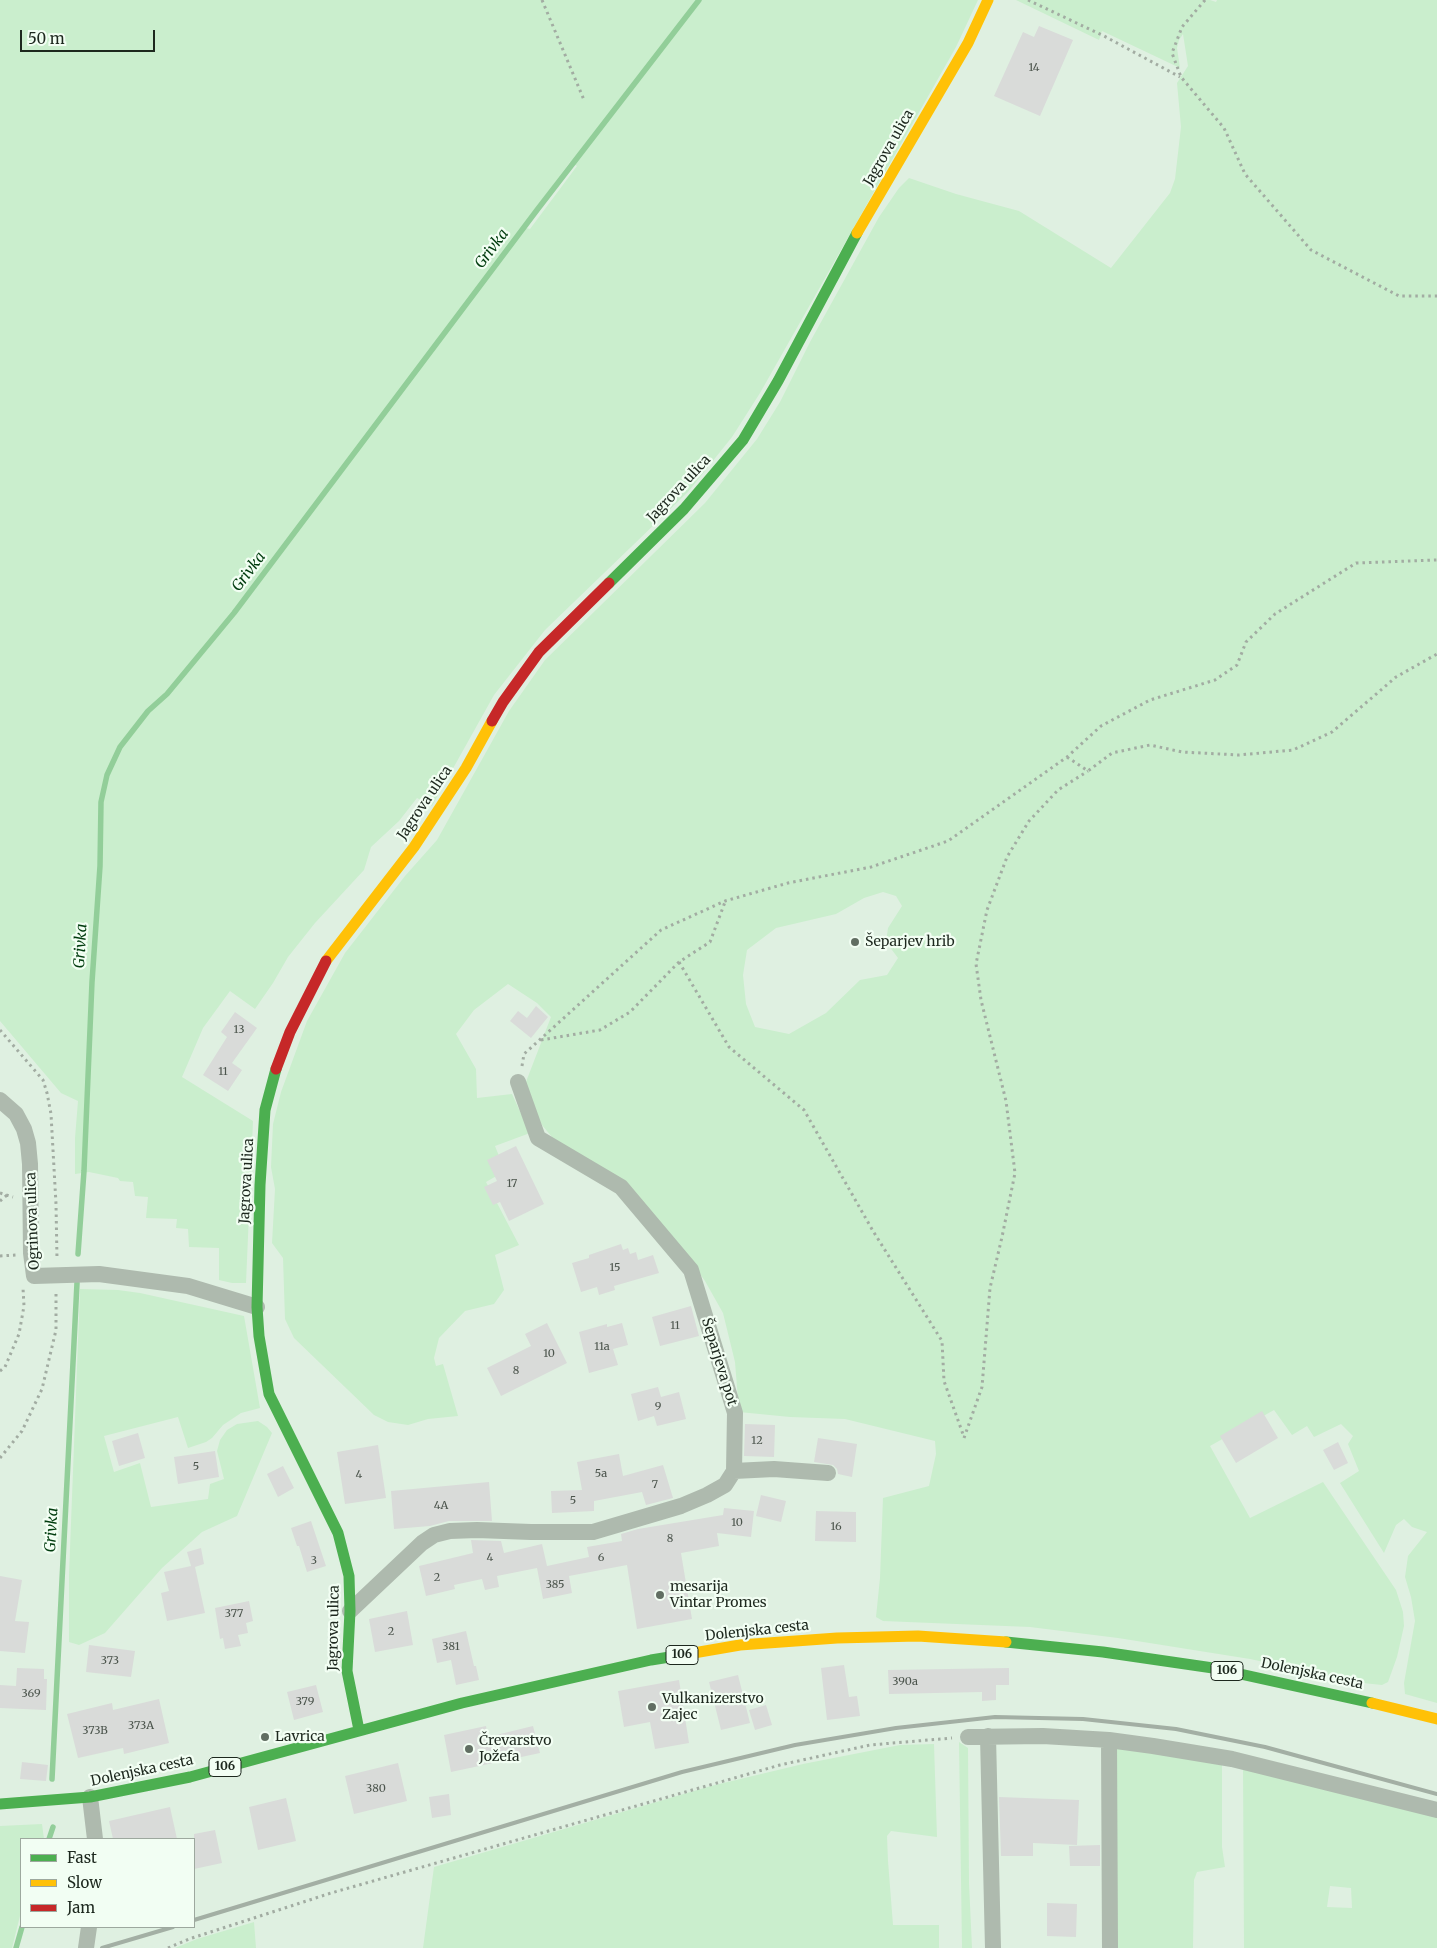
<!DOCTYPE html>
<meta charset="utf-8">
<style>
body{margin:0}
#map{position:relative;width:1437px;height:1948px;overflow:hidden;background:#dff0e1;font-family:Merriweather,serif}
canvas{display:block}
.legend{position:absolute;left:20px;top:1838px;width:175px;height:90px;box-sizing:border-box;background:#f2fef3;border:1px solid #9da89e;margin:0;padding:6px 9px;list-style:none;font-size:15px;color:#1d281e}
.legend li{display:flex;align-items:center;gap:10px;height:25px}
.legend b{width:25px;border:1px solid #9da89e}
.scale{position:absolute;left:20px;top:30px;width:135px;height:22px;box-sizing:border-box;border:2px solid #1d281e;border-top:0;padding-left:6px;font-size:15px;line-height:18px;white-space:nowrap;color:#1d281e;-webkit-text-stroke:4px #f2fef3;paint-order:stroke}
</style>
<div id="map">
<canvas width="1437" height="1948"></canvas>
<ul class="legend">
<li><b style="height:6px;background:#4caf50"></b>Fast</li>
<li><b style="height:6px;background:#ffc107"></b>Slow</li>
<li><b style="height:6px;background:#c62828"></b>Jam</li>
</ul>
<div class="scale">50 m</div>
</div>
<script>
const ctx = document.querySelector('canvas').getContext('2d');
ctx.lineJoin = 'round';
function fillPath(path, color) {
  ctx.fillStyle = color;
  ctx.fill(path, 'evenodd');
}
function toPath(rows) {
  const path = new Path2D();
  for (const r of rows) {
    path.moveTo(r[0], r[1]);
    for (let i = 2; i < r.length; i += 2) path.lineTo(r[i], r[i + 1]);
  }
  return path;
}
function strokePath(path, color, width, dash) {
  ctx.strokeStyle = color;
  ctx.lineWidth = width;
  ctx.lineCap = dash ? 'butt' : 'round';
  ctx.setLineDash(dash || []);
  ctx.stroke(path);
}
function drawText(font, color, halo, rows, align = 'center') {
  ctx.font = font + ' Merriweather,serif';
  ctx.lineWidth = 4.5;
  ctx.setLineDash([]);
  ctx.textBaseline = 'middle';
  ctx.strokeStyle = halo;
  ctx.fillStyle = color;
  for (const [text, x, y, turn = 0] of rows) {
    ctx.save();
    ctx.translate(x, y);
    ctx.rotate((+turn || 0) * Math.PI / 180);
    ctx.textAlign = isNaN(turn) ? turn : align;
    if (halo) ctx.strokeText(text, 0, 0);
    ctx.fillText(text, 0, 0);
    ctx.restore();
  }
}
fillPath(toPath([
 [0,0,978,0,956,47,760,393,732,437,688,492,545,630,494,695,432,806,417,798,399,821,371,847,364,870,315,923,288,957,273,983,255,1009,230,991,203,1028,182,1077,253,1121,246,1283,232,1283,219,1280,219,1248,189,1247,188,1229,176,1228,177,1219,146,1218,148,1197,135,1196,133,1182,120,1181,118,1178,89,1172,75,1174,75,1138,78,1101,61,1093,0,1021],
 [570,162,577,166,530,229,522,227],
 [1016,0,1210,0,1216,2,1217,0,1437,0,1437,1703,1405,1694,1404,1683,1415,1621,1411,1597,1405,1577,1408,1556,1427,1532,1412,1527,1404,1519,1396,1525,1384,1553,1340,1483,1359,1471,1348,1444,1353,1436,1341,1424,1314,1437,1307,1426,1292,1435,1274,1410,1210,1446,1250,1518,1323,1482,1396,1590,1403,1612,1404,1626,1397,1657,1388,1682,1382,1685,1363,1683,1250,1659,1118,1638,1030,1627,883,1621,876,1617,880,1578,883,1498,929,1486,936,1454,935,1441,845,1419,790,1417,739,1412,735,1362,723,1313,705,1281,673,1237,561,1148,542,1125,524,1087,551,1017,537,1003,508,984,474,1010,456,1034,476,1069,477,1098,512,1094,530,1133,495,1146,505,1171,486,1182,519,1245,495,1255,504,1290,494,1304,465,1311,439,1338,434,1358,436,1366,443,1364,458,1416,428,1419,408,1425,388,1422,374,1415,294,1338,285,1319,283,1258,272,1243,275,1189,271,1167,273,1124,281,1092,307,1021,345,953,405,876,437,840,509,711,545,660,705,503,757,439,780,402,810,342,879,217,899,188,909,178,956,194,1019,211,1111,268,1170,193,1175,179,1181,127,1177,83,1188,66,1183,34,1179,40,1177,48,1180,68,1102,31,1099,40],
 [883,892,896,896,902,906,888,928,886,942,898,958,887,975,860,980,826,1013,789,1034,755,1027,746,1004,743,975,747,950,776,928,836,914,864,898],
 [80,1289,118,1290,140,1293,244,1316,260,1408,241,1413,223,1425,212,1438,206,1442,188,1448,178,1417,104,1436,114,1472,140,1463,151,1507,208,1499,210,1484,224,1479,217,1451,220,1440,227,1430,237,1424,258,1421,267,1427,272,1433,237,1516,202,1532,162,1568,105,1633,79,1645,69,1642,69,1575],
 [959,1742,968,1748,969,1883,972,1948,962,1948],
 [934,1744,937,1837,891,1831,887,1836,888,1861,893,1925,939,1925,939,1948,423,1948,434,1867,711,1786,803,1764,900,1745],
 [1120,1748,1222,1762,1222,1847,1225,1867,1197,1872,1194,1880,1193,1948,1116,1948,1113,1751],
 [1243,1766,1437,1815,1437,1948,1244,1948],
 [1330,1886,1351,1888,1352,1908,1327,1907],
 [42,1824,44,1839,21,1839,21,1912,12,1948,0,1948,0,1826],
 [254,1922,256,1948,175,1948,197,1939]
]), '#caeecd');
strokePath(toPath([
 [78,1254,84,1171,92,982,100,866,101,802,107,775,120,747,148,711,167,694,234,613,537,210,699,0],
 [52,1779,77,1283],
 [49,1839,53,1827],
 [16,1948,22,1927]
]), '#92ce99', 5.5);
fillPath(toPath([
 [1039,26,1073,40,1040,116,994,96,1023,32,1034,37],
 [536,1006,548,1017,531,1038,510,1021,518,1011,527,1018],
 [235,1012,257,1028,232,1063,242,1070,228,1091,203,1075,227,1037,221,1032],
 [516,1146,544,1204,509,1221,500,1202,493,1205,484,1187,497,1181,487,1160],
 [621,1244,623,1250,628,1248,630,1254,636,1252,638,1260,653,1255,659,1273,614,1286,615,1290,599,1295,597,1287,581,1292,572,1263,589,1258,589,1255],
 [691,1306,699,1336,660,1346,652,1317],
 [547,1323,567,1363,501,1396,487,1368,531,1346,525,1334],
 [622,1323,628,1345,613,1349,618,1365,589,1373,579,1332,607,1324,607,1327],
 [658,1387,661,1397,679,1392,686,1419,657,1426,654,1416,638,1421,631,1394],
 [1262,1411,1278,1438,1236,1463,1220,1436],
 [745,1424,775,1425,774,1457,744,1456],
 [138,1433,145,1458,119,1466,112,1441],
 [818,1438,857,1444,852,1477,838,1474,837,1469,833,1465,814,1462],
 [1338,1442,1348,1463,1334,1470,1323,1450],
 [378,1445,386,1498,345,1504,337,1452],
 [215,1451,219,1477,178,1484,174,1457],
 [619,1454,623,1476,663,1465,673,1498,646,1505,642,1492,594,1501,594,1511,552,1513,551,1491,582,1490,577,1462],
 [283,1466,294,1488,278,1497,267,1474],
 [489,1482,492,1521,449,1521,430,1526,394,1529,391,1491],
 [761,1495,786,1501,781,1522,756,1516],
 [724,1508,754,1511,751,1537,717,1533,719,1546,681,1553,692,1619,637,1629,627,1565,569,1576,572,1593,543,1599,537,1568,497,1576,499,1587,485,1590,482,1579,454,1585,455,1589,426,1596,419,1566,473,1553,471,1540,501,1541,504,1553,542,1544,547,1566,589,1557,587,1547,622,1541,621,1534,638,1529,723,1515],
 [816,1511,856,1512,856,1542,815,1541],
 [311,1521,326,1566,307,1572,299,1546,297,1546,291,1528],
 [201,1548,204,1564,195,1567,205,1613,167,1621,161,1593,169,1591,164,1572,191,1566,187,1552],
 [0,1576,22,1580,15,1621,29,1622,25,1653,0,1651],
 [249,1601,253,1621,246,1623,248,1633,238,1635,241,1646,225,1649,223,1638,220,1639,215,1608],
 [407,1611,413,1645,375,1652,369,1619],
 [466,1631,474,1666,476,1666,479,1680,456,1685,451,1660,437,1663,432,1639],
 [89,1645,135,1651,131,1677,86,1672],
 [844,1665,849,1697,857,1696,860,1716,827,1720,821,1668],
 [17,1668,44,1669,44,1679,47,1679,46,1710,0,1708,0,1685,16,1686],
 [1009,1668,1009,1685,996,1685,996,1700,982,1701,982,1692,889,1694,888,1670],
 [738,1675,750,1723,721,1730,709,1682],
 [679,1680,689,1743,655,1749,650,1722,624,1727,618,1691],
 [316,1685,323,1712,294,1720,287,1692],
 [159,1699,169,1743,124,1754,123,1748,78,1758,67,1714,112,1703,113,1710],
 [766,1705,772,1725,755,1730,749,1710],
 [486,1726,488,1737,533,1726,540,1753,451,1772,444,1735],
 [22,1762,48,1765,46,1781,20,1779],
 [398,1763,407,1801,354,1814,345,1776],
 [449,1794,451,1815,432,1818,429,1797],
 [999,1797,1079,1800,1077,1845,1033,1843,1033,1856,1001,1856],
 [286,1798,296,1841,258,1850,249,1807],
 [170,1807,177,1839,113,1839,109,1821],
 [215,1830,222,1863,194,1869,194,1834],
 [1100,1845,1100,1866,1070,1866,1069,1846],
 [1047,1903,1077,1904,1076,1937,1047,1936]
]), '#d9dbd9');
strokePath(toPath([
 [542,0,584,100],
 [1028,0,1104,36,1180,77],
 [1205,0,1182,27,1172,53,1181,77,1224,128,1245,174,1311,250,1399,296,1437,296],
 [1067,757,1088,771,1112,753,1150,745,1182,752,1239,755,1293,750,1332,732,1396,677,1437,654],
 [679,962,729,1047,804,1110,873,1231,942,1341,944,1381,964,1437],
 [0,1030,43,1080,47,1093,51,1114,56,1204,57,1259],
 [541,1040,600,1030,630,1012,679,962,710,942,725,902],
 [522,1066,524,1054,661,930,725,901,788,883,871,867,948,841,1067,757,1101,726,1150,700,1215,680,1237,665,1246,642,1275,614,1356,563,1437,560],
 [0,1193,13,1197],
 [0,1201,7,1195],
 [0,1256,16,1255],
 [0,1371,5,1367,19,1334,24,1306,23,1288],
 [964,1438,982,1387,990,1288,1002,1237,1015,1173,1006,1101,981,1000,976,964,987,910,1007,857,1029,821,1058,790,1088,771],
 [0,1458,22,1431,42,1389,56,1330,56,1290],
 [168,1948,189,1939,331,1893,780,1765,870,1745,952,1738]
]), '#a2aca2', 3, [2.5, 4]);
strokePath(toPath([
 [0,1100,16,1114,24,1129,28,1143,30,1164,31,1253,34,1276,99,1274,188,1286,257,1307],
 [734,1471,774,1469,828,1473],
 [350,1611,422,1543,434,1535,450,1531,477,1530,531,1532,593,1532,681,1506,707,1495,725,1485,734,1471,735,1413,691,1270,621,1187,538,1138,518,1082],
 [988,1736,993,1948],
 [968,1737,1043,1736,1109,1740,1153,1746,1232,1759,1437,1810],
 [1109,1740,1110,1948],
 [90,1797,95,1839],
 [86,1948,89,1927]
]), '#aebaae', 16);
strokePath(toPath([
 [609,583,684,509,743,440,778,381,857,233],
 [276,1069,265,1110,260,1185,257,1307,259,1336,269,1394,338,1533,349,1576,350,1611,347,1671,359,1730],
 [1006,1642,1103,1652,1213,1668,1372,1703],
 [0,1804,90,1797,190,1777,462,1703,651,1660,682,1655]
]), '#4caf50', 11);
strokePath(toPath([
 [857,233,968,43,988,0],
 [326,961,414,847,466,768,492,721],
 [682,1655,740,1645,837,1638,918,1636,1006,1642],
 [1372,1703,1437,1719]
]), '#ffc107', 11);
strokePath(toPath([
 [492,721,503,702,539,652,609,583],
 [276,1069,290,1032,326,961]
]), '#c62828', 11);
strokePath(toPath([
 [194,1920,682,1772,795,1745,896,1728,995,1717,1083,1719,1176,1729,1265,1747,1437,1794],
 [102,1948,173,1927]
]), '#a3afa4', 4);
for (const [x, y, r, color] of [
 [855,942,5,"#616e62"],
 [660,1595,5,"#616e62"],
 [652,1707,5,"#616e62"],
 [265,1737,5,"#616e62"],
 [469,1749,5,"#616e62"]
]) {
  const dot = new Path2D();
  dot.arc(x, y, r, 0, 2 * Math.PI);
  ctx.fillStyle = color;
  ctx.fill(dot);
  strokePath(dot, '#f2fef3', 2);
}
drawText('11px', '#4c554d', null, [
 ["14",1034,68],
 ["13",239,1030],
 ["11",223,1072],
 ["17",512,1184],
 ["15",615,1268],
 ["11",675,1326],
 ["11a",602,1347],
 ["10",549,1354],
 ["8",516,1371],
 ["9",658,1407],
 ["12",757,1441],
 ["5",196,1467],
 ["5a",601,1474],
 ["4",359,1475],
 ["7",655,1485],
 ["5",573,1501],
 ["4A",441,1506],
 ["10",737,1523],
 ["16",836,1527],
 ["8",670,1539],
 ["4",490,1558],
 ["6",601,1558],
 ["3",314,1561],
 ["2",437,1578],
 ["385",555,1585],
 ["377",234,1614],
 ["2",391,1632],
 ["381",451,1647],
 ["373",110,1661],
 ["390a",905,1682],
 ["369",31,1694],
 ["379",305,1702],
 ["373A",141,1726],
 ["373B",95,1731],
 ["380",376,1789]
]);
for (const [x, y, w] of [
 [682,1655,32],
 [1227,1671,32],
 [225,1767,32]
]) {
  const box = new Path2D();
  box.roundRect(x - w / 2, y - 9.5, w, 19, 4);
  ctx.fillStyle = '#f2fef3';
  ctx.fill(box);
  strokePath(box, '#1d281e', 1);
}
drawText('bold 12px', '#1d281e', null, [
 ["106",682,1655],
 ["106",1227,1671],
 ["106",225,1767]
]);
drawText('14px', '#1d281e', '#f2fef3', [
 ["Jagrova ulica",889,148,-60],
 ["Jagrova ulica",679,489,-47],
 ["Jagrova ulica",425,803,-56],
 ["Jagrova ulica",247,1181,-87],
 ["Ogrinova ulica",33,1221,-92],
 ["Šeparjeva pot",719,1362,73],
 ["Jagrova ulica",334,1628,-89],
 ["Dolenjska cesta",757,1631,-6],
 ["Dolenjska cesta",1312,1674,12],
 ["Dolenjska cesta",142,1771,-12]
]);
drawText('14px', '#1d281e', '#f2fef3', [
 ["Šeparjev hrib",865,942],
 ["mesarija",670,1587],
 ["Vintar Promes",670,1603],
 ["Vulkanizerstvo",662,1699],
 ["Zajec",662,1715],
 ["Lavrica",275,1737],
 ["Črevarstvo",479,1741],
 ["Jožefa",479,1757]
], 'left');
drawText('italic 15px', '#003c0e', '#f2fef3', [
 ["Grivka",492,249,-53],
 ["Grivka",249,572,-53],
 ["Grivka",81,946,-87],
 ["Grivka",52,1530,-87]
]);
</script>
